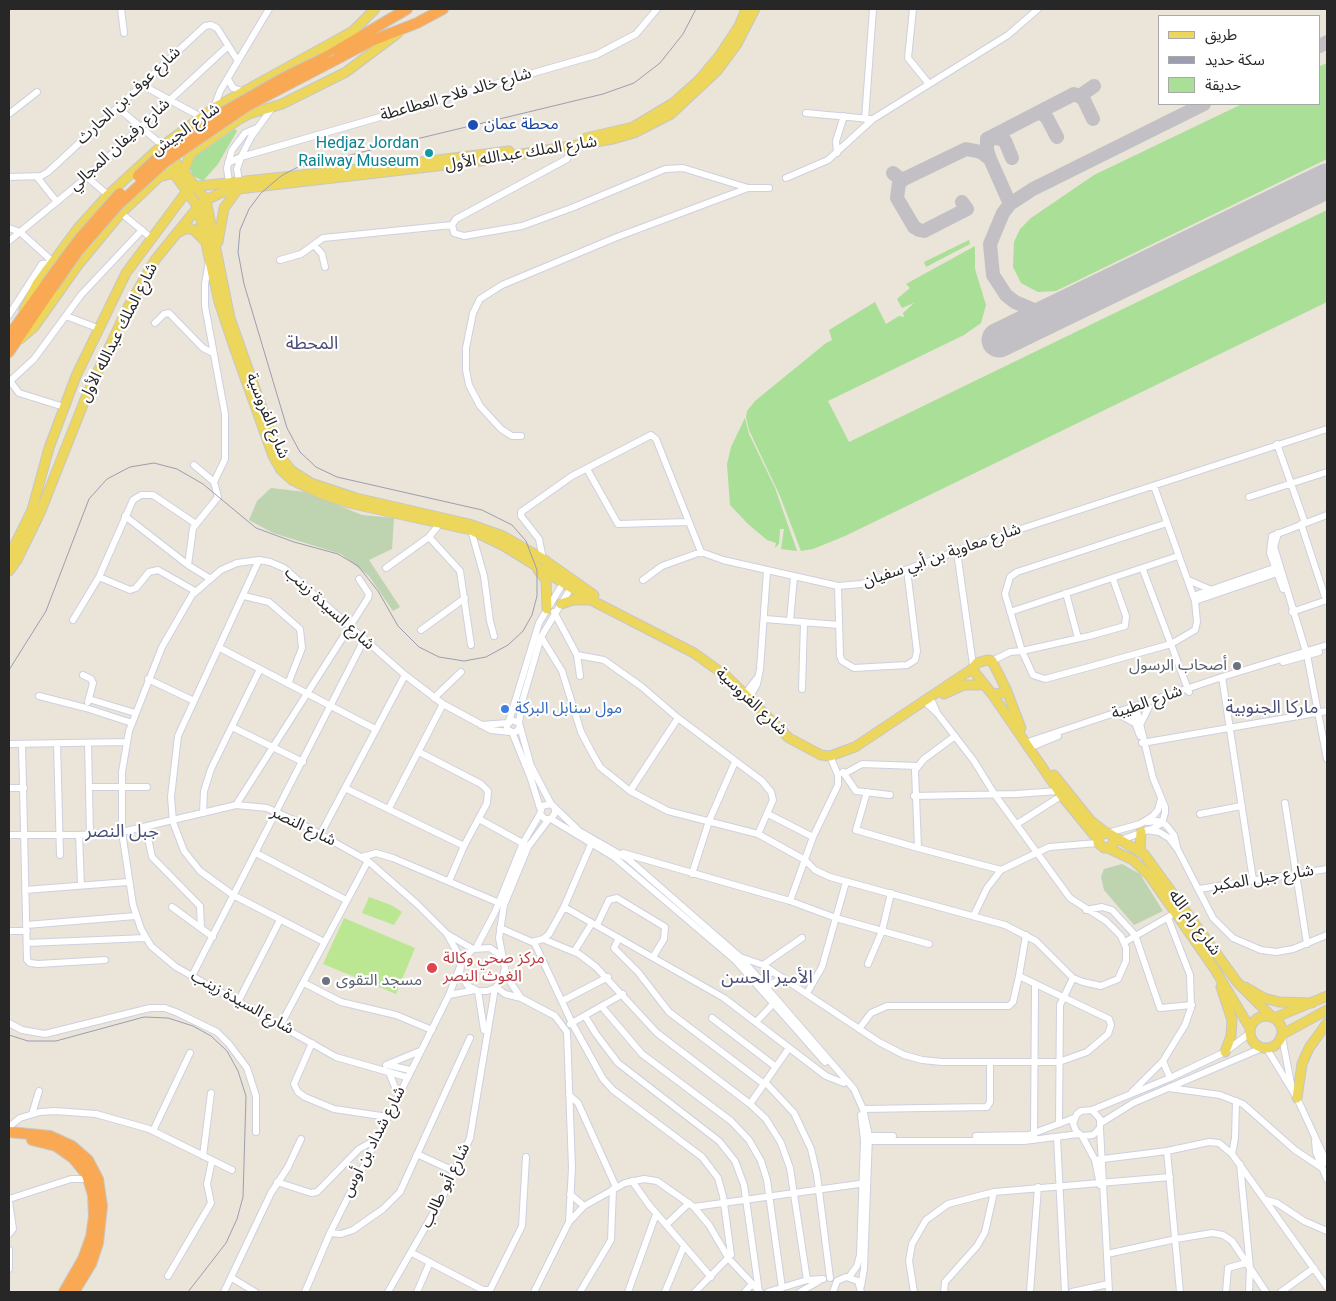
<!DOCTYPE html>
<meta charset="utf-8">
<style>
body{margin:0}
#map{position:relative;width:1336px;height:1301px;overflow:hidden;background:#eae4d9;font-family:Roboto,"Noto Sans Arabic",sans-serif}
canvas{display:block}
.frame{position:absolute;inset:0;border:10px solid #272727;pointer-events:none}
.legend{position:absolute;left:1158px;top:15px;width:162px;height:90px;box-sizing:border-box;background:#fff;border:1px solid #a9a9a9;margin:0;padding:6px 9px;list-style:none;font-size:15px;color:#272727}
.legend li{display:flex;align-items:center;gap:10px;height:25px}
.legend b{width:25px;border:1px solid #a9a9a9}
</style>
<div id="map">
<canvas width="1336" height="1301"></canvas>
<div class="frame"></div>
<ul class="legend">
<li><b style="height:6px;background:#ecd65c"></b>طريق</li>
<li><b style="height:6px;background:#9c9db1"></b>سكة حديد</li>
<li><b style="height:14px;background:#a9df96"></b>حديقة</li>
</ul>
</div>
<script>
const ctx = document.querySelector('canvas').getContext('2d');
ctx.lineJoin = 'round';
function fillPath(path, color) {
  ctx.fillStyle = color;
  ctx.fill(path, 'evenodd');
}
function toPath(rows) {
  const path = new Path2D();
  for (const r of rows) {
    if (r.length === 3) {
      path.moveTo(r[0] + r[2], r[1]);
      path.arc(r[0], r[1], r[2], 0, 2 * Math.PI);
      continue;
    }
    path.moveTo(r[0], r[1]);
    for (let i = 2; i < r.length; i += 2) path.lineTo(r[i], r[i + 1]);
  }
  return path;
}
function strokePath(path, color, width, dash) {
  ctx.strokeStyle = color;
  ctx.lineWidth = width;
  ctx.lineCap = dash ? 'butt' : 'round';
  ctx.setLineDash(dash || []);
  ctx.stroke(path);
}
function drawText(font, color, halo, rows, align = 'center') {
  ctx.font = font + ' Roboto,"Noto Sans Arabic",sans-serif';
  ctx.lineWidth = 4.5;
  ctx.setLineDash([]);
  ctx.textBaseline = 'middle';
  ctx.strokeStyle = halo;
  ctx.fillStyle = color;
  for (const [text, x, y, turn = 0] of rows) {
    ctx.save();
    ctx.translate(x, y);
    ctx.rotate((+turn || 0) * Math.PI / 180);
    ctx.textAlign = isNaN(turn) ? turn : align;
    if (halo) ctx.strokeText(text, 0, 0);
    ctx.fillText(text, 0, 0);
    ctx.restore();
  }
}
fillPath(toPath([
 [1327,63,1327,159,1056,291,1038,292,1021,283,1013,267,1014,242,1020,229,1031,218,1094,175,1242,104,1320,104,1320,66],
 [235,129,237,131,218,164,203,181,193,176,190,169,193,158],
 [1327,210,1327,302,845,536,813,549,801,551,780,496,749,430,746,417,747,411,755,401,826,343,832,340,829,330,875,302,886,324,899,316,904,317,903,313,914,303,902,308,897,299,910,288,906,284,975,246,975,269,986,305,981,323,964,335,828,401,849,442],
 [969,240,970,244,926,267,924,262],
 [745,418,749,434,775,488,797,551,781,549,784,529,780,529,779,544,775,548,776,543,767,540,748,524,730,505,727,464,731,447]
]), '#a9df96');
fillPath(toPath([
 [271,488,305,492,362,515,394,518,392,549,369,560,400,607,393,611,369,576,341,554,273,533,249,520,257,501],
 [1122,864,1140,874,1163,911,1134,925,1104,890,1101,877,1104,869]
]), '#bed3b0');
fillPath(toPath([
 [369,897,391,905,402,912,394,925,362,913],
 [344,918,415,948,396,994,323,964]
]), '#bce792');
strokePath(toPath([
 [1320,46,1327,42],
 [1083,98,1084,93,1094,86],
 [1040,112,1047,118,1057,137],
 [988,139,998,138,1005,141,1012,158],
 [990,159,987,150,987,139,1074,94,1083,98,1093,119],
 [893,173,899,178,904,179,966,149,981,152,990,159,1010,204],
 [904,179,899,183,897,198,914,227,919,230,924,231,967,209,962,202],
 [1063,309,1036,311,1015,302,1006,295,993,275,990,244,1003,213,1010,204,1033,189,1204,104]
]), '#c3c0c5', 14);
strokePath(toPath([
 [999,340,1327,181]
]), '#c3c0c5', 35);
const minor = toPath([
 [121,9,124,33],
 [913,9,908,58,929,84],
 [228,79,233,88,242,91],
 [142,85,201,117],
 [118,108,162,145],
 [214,108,220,91,269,9],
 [806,113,870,119],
 [9,114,37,92],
 [865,119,873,9],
 [573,146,567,159,456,219,452,225,454,233,464,236,522,226,574,207,665,169,683,168,748,188,769,188],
 [837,153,836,141,844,116],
 [228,163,241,157,596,55,636,34,657,9],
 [9,177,41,176,48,172,205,26,211,25,217,28,238,61],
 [37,177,57,202],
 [87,177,108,195],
 [786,178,828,160,873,119,1008,35,1038,9],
 [239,181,237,169,241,157,251,137,272,108],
 [229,183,227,168,232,150,245,133,257,128],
 [121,213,150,237],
 [9,228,20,232,52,261],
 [9,241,87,177,228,46],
 [314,245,322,254,325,267],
 [280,260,301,254,323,238,452,225],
 [209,261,205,284,205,306,225,414,225,459,214,482],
 [9,315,42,264,51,263],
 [66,316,100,329],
 [155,323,164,314,169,313,203,348,213,353],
 [10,381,19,393,64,407],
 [9,382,34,359,81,295,142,230],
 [521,436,512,436,501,429,480,406,469,385,466,370,466,348,473,313,480,299,502,285,617,237,748,188],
 [1277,444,1305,523],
 [587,469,618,524,688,522],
 [1154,486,1195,601,1197,622,1195,630,1171,644,1089,667,1045,679,1033,675,1022,651,1005,594,1010,577,1017,572,1167,523],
 [1249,497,1327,472],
 [125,516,188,565,209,578],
 [1301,524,1326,600],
 [471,530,484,576,490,621,494,636],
 [1278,533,1274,547,1307,655,1327,759],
 [429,537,460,571,471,645],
 [957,552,973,665],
 [543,559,539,539,521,516,521,512,572,476,651,435,656,439,701,552,723,560,838,586,861,584,880,579,990,539,1327,429],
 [259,560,178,736,171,797,173,822,184,851,200,871,233,895,324,942],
 [188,565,193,528,218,497,214,482,194,465],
 [386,568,429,537,442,521],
 [1143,570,1189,692],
 [99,577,130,590,136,588,149,572,158,570,195,591],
 [643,580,662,566,701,552],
 [1188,580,1209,589],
 [838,586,840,656,842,661,854,668,907,665,915,660,917,651,907,570],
 [1283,589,1270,553,1272,536,1327,515],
 [1066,593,1078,638],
 [244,596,269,602,300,629,302,648,288,684],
 [1193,596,1277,567],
 [1195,601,1280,572],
 [554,612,577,655,580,676],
 [1010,612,1178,556],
 [1292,612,1327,600],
 [765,619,839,625],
 [73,620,99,577,133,500,141,495,153,495,196,524],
 [790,621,794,577],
 [421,630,465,598],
 [541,637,562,671,581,732,591,751,600,767,630,791,668,811,758,834,805,860,815,870,830,877,1005,925,1036,941,1073,978,1083,982,1101,986,1118,979,1126,961,1126,948,1121,936,1106,921,1070,898,995,795,974,761,937,713,924,701],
 [220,648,375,729],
 [577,655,604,660,642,687,678,718,762,781,771,792,773,800,758,834],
 [992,661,1010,652,1022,651,1089,636,1125,626,1126,616,1113,579],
 [1283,662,1319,652],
 [83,675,91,679,93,683,88,702],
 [1222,677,1253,880],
 [148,679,194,701],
 [802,689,804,623],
 [744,695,758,677],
 [39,696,86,708,132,723],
 [930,697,937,713],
 [434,698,461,672],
 [89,699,135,713],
 [748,700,757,684,760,669,767,571],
 [1130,709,1140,736],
 [1122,716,1136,724],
 [509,721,539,623,565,580],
 [519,723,522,702,541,637,572,586],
 [1141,723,1149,707],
 [481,725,508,723],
 [232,727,303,762],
 [520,727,516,732,512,732,507,729,507,725,512,720,519,723,531,766,551,804],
 [512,732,531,779,540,808],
 [955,736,924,759,915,770,918,848,1001,870],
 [57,743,60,855],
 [88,743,90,835],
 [1025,743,1222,677,1327,645],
 [1142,743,1327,711],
 [9,744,126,742],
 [22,744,27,960,30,963,38,964,105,960],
 [1029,748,1058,736],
 [843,772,856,791,890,795],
 [844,774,862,764,917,766],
 [89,787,147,787],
 [9,788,24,788],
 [345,788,464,846,487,803,488,791,481,784,419,752],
 [630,791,678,718],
 [867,792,856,830,918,848],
 [914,796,1016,794,1058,791],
 [1285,803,1307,944],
 [236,805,368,598,369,594,359,579],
 [389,808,443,704],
 [555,809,555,813,551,819,545,819,540,814,542,806,551,804,579,831,628,859,740,957,854,1089,863,1109,869,1136,864,1269,861,1286],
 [203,813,204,791,211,769,260,669],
 [768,814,813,837],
 [1200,814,1241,806],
 [479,819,526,845],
 [551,819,614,857,735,960,825,1062],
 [1147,822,1158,821,1166,825,1174,835,1177,847],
 [1017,824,1064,794],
 [146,828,152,857,200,906,201,928],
 [1147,830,1159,832,1169,838,1178,850,1213,918,1233,938,1261,950,1276,952,1293,949,1327,935],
 [1108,833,1140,824,1153,816,1158,810,1161,799],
 [9,835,79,835,122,832,236,805,267,808,300,823,368,861,417,904,447,934,473,949],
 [79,835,81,885],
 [320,835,405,675],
 [1118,841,1154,828,1162,823,1165,813,1165,807,1153,778,1136,707],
 [256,853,346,900],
 [623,853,790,901,836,918,929,944],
 [362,857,376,853,393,858,504,905],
 [692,874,709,821,735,762],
 [449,881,464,846],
 [1199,889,1327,869],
 [25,890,128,882],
 [790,901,813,837,838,785,838,775,830,756],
 [172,907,213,937],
 [564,907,724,998,826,1076,844,1083],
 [1086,910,1102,907,1112,910,1135,935,1160,1008,1192,1005],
 [974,915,987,888,1001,870,1049,847,1098,843],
 [26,925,136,916],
 [597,925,609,900,617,898,665,927,664,939,653,957],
 [500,928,532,942,543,939,549,934,564,907,592,842],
 [9,931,27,931],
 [447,934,462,961],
 [619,938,614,948,638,972,669,1012,764,1084],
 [543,939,579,954,596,967,657,1033,750,1104,766,1119,781,1143,790,1168,807,1280],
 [534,942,572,1023,603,1079,613,1090,702,1157,718,1178,723,1196,731,1255,695,1292],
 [1125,942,1170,916],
 [27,943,146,938],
 [476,948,495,912,523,843,540,814],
 [574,952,592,923],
 [501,956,490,948,473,949,462,961,460,972,463,979,468,986,478,991,487,991,495,988,502,981,505,968,499,938,504,905,528,847,549,819],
 [740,957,763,965,879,1042,904,1055,922,1060,942,1062,1059,1062,1087,1052,1108,1034,1111,1025,1109,1019,1019,976],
 [868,964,882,931,891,893],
 [763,965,802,938],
 [505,974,521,998],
 [192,976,364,640],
 [757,981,773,972],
 [304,983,341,1002,396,1015,432,1030],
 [496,987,505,994,521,998,555,1016,567,1032,572,1168,569,1222],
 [762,989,783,978],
 [478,991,484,1030],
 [807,993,822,967,846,882],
 [449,995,475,990],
 [239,1000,280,920],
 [562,1001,608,977],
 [602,1007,642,1054,731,1121,749,1140,761,1161,767,1180,782,1288],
 [585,1016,596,1034,618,1063,719,1141,735,1161,744,1185,759,1292],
 [712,1018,776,1067],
 [756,1022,773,1004],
 [9,1023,22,1030,45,1034,150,1008,165,1008,178,1013,217,1032,229,1044,247,1068,256,1096,256,1132],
 [281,1024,368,861],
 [570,1024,623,994],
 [859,1029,871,1013,887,1006,1009,1006,1013,1002,1019,976,1026,935],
 [1282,1037,1292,1089],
 [312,1043,294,1084,298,1092,305,1097,334,1109,388,1117],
 [1267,1049,1297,1098,1327,1163],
 [1163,1061,1170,1078],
 [386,1065,420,1051],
 [388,1065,410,1070],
 [389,1072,398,1095],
 [406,1077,336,1057,176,967,151,946,141,929,133,905,122,832,122,772,129,731,162,647,192,595,221,570,237,563,259,560,270,562,284,568,405,675,443,704,491,730,510,732],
 [765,1082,794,1113,811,1149,817,1175,830,1278],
 [1169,1088,1220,1095,1243,1104,1295,1150,1322,1168],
 [1132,1092,1163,1061,1185,1025,1191,1008,1190,975,1168,918],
 [569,1095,578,1103,616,1187],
 [750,1104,789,1048],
 [863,1109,987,1107,990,1102,990,1062],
 [1092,1110,1100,1119,1100,1128,1093,1135,1082,1136,1076,1131,1073,1123,1077,1114,1081,1111,1092,1110,1170,1078,1225,1052,1250,1033],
 [32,1114,39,1091],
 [1101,1123,1133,1103,1262,1048],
 [1059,1124,1060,1005,1073,978],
 [9,1127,20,1118,40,1112,55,1111,96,1114,149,1129,232,1170],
 [1100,1129,1109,1292],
 [153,1131,190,1053],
 [866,1136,893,1136],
 [976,1136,1029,1135,1074,1118],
 [1034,1136,1035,985],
 [1082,1136,1095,1160,1100,1185],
 [1057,1138,1065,1292],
 [865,1141,1024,1141,1079,1134],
 [1315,1141,1316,1152,1327,1179],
 [1167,1151,1180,1292],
 [417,1154,456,1172],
 [1232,1154,1235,1138,1236,1101],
 [203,1156,211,1093],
 [1095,1160,1167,1151,1209,1142,1219,1143,1232,1154,1327,1287],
 [1240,1164,1250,1268,1249,1292],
 [632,1181,649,1205,711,1277],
 [277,1182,311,1193,317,1192,359,1149,375,1140],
 [570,1194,584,1206],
 [9,1199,71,1179,89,1179],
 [1266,1200,1277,1203,1304,1221,1327,1231],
 [9,1202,13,1229,9,1234],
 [694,1207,866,1183],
 [666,1225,689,1203],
 [330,1233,341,1234,353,1230,383,1209,400,1192,470,1038],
 [9,1250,9,1269],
 [412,1253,483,1290,490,1290,522,1226,526,1157],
 [1107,1254,1176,1239,1212,1233,1223,1235,1232,1241,1266,1292],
 [168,1276,211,1203,207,1184,212,1160],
 [849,1277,857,1266,860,1255,864,1140,861,1115],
 [232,1278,255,1292],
 [224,1292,271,1193,288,1167,301,1139],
 [305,1292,330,1233,449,995,461,964],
 [388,1292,442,1198,470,1138,495,988],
 [417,1292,430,1262],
 [534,1292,569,1222,584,1206,625,1183,644,1179,657,1181,694,1207,709,1225,729,1259,760,1292],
 [580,1292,611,1240,613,1189],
 [628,1292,656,1214],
 [665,1292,684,1246],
 [745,1292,752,1284],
 [768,1292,807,1280,823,1279],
 [800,1292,819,1281],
 [833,1292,837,1281,846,1277,858,1281,861,1292],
 [914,1292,909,1261,912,1244,926,1220,948,1204,994,1192,1170,1177],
 [944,1292,945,1282,977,1246,985,1232,994,1192],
 [1030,1292,1038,1187],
 [1072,1292,1108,1284],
 [1226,1292,1228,1268,1246,1263],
 [1281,1292,1314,1268]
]);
const major = toPath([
 [586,138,633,127,673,103,700,79,720,55,739,26,746,9],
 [162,145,206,200,230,318,273,439,281,458,292,471,311,483,356,498,469,524,503,536,543,559,594,595],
 [157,150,198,207,219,302,233,344,273,456,281,470,292,480,321,494,349,503,471,530,504,546,591,600,694,653,726,676,789,738,821,755,830,756,855,747,972,669],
 [183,173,191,153,238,120,249,114,282,104,346,72,398,33],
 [177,233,185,229,193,229,203,239],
 [218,242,224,208,238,189],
 [24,310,37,284,78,228,108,195,157,150,214,108,353,31,375,9],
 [20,339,34,327,78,265,121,213,159,177,174,173],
 [9,557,32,510,49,448,76,376,126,273,190,187,414,163,509,151],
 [538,570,546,580,547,609],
 [9,571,17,560,40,513,86,397,128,307,155,260,198,207,206,200,223,192,238,189,480,161,613,139,634,133,671,114,717,71,737,44,755,9],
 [561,604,573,600,590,600],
 [987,660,992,661,1006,689,1002,693,992,694,972,669,977,663,987,660],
 [1006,689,1021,728],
 [944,694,964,685,984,685],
 [992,694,1062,796,1098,840],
 [1054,775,1090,820,1105,832],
 [1113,837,1114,843,1108,848,1104,848,1098,843,1100,835,1108,833,1144,854,1237,982,1271,1016],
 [1108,848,1133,860,1149,875,1214,968,1250,1028],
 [1140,850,1141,832],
 [1221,987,1232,1020,1231,1036,1225,1052],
 [1245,987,1264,998,1279,1002,1312,1003],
 [1266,1032,16],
 [1274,1018,1327,996],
 [1283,1034,1327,1010],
 [1297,1098,1302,1064,1309,1048,1327,1023]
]);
const highway = toPath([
 [324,58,407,9],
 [337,59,371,41,417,23,443,9],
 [9,336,46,284],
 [9,352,53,287],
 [9,1132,50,1136,72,1146,88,1160,98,1179,102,1206,98,1243,91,1264,74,1292],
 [32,1140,56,1146,73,1158,87,1175,93,1195,94,1216,91,1237,83,1259,64,1292]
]);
strokePath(minor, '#ced0e0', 8);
strokePath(major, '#c7c7c7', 11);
strokePath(highway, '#c7c7c7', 12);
strokePath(minor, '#fff', 6);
strokePath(major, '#ecd65c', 9);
strokePath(highway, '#f9a954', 10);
strokePath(toPath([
 [9,670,46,611,89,499,107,479,130,467,154,463,177,469,203,484,256,528,294,542,338,554,358,566,378,591,398,626,419,647,439,657,464,661,486,657,508,645,523,631,532,615,537,596,537,570,526,541,512,525,482,510,337,477,316,467,300,452,287,428,244,284,238,252,240,230,249,209,261,193,281,176,296,168,603,94,634,83,660,63,683,34,696,9],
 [9,1035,28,1041,56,1041,144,1017,168,1018,193,1026,211,1036,227,1051,238,1071,246,1096,243,1197,237,1219,226,1243,188,1292]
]), '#9c9db1', 1);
const highwayBridge = toPath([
 [138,176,155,160,206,122,283,78,324,58],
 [46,284,80,238,120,193],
 [53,287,78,251,119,204,165,162,247,106,337,59]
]);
strokePath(highwayBridge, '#c7c7c7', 12, []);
strokePath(highwayBridge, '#f9a954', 10);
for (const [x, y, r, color] of [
 [473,125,6,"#1a4fb4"],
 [429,153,5,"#0f9aa8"],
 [1237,666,5,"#6b7280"],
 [505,709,5,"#3f7fe0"],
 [432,968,6,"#e0444e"],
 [326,981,5,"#6b7280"]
]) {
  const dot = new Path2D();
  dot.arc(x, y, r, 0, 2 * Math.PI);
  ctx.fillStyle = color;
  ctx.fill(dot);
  strokePath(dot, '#fff', 2);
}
drawText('16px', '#272727', '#fff', [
 ["شارع خالد فلاح العطاعطة",456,95,-16],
 ["شارع عوف بن الحارث",129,96,-43],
 ["شارع الجيش",186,130,-35],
 ["شارع رفيفان المجالي",120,145,-42],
 ["شارع الملك عبدالله الأول",521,154,-9],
 ["شارع الملك عبدالله الأول",119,333,-63],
 ["شارع الفروسية",267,416,68],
 ["شارع معاوية بن أبي سفيان",942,556,-19],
 ["شارع السيدة زينب",329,609,42],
 ["شارع الفروسية",751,702,43],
 ["شارع الطيبة",1147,703,-19],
 ["شارع النصر",303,827,26],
 ["شارع جبل المكبر",1263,879,-9],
 ["شارع رام الله",1194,923,54],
 ["شارع السيدة زينب",242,1003,29],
 ["شارع شداد بن أوس",374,1142,-63],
 ["شارع أبو طالب",446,1186,-64]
]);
drawText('16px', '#164399', '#fff', [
 ["محطة عمان",484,125]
], 'left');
drawText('16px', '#0d838f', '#fff', [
 ["Hedjaz Jordan",419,144],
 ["Railway Museum",419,162]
], 'right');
drawText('16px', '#5b616d', '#fff', [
 ["أصحاب الرسول",1227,666],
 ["مسجد التقوى",336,981,"left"]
], 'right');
drawText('16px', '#366cbe', '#fff', [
 ["مول سنابل البركة",515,709]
], 'left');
drawText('16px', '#be3a42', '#fff', [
 ["مركز صحي وكالة",443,959],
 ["الغوث النصر",443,977]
], 'left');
drawText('18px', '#494e76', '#fff', [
 ["المحطة",312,344],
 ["ماركا الجنوبية",1272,708],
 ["جبل النصر",122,832],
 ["الأمير الحسن",767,978]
]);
</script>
